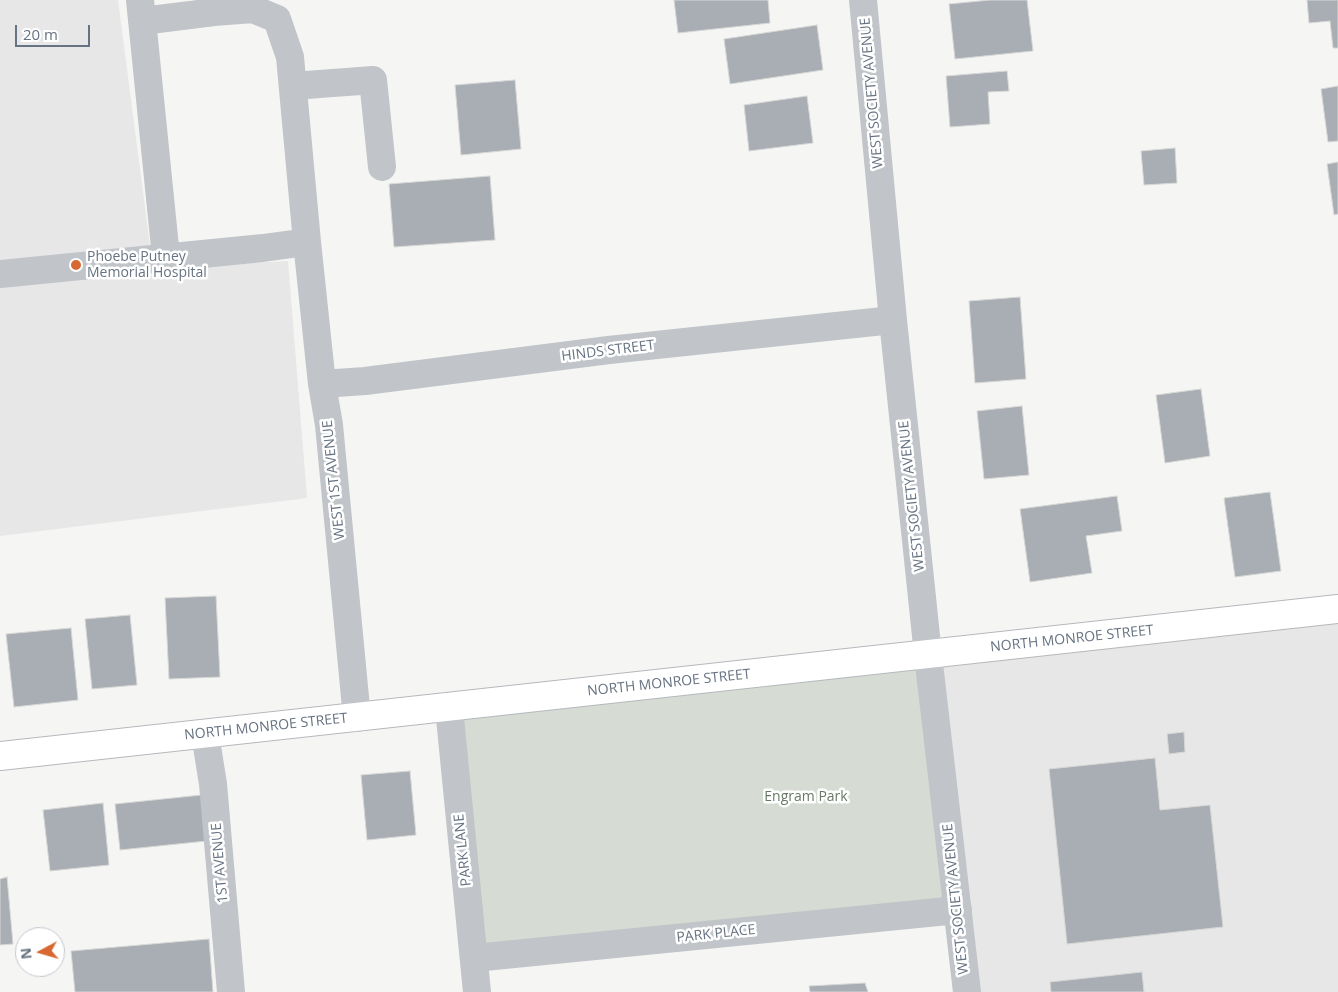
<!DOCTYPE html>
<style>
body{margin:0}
#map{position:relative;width:1338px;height:992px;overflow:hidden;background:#f5f6f3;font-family:"Open Sans",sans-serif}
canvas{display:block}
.north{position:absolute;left:15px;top:927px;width:50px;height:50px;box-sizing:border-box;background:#fff;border:1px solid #c2c7cd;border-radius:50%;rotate:264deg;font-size:14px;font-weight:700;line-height:20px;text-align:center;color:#677382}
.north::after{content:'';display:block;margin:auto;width:18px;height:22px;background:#d76832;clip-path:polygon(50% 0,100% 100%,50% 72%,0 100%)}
.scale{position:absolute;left:15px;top:25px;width:75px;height:22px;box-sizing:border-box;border:2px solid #677382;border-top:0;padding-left:6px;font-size:15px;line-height:18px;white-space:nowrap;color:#677382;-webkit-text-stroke:4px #fff;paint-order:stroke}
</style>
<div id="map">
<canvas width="1338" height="992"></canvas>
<div class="north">N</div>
<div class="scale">20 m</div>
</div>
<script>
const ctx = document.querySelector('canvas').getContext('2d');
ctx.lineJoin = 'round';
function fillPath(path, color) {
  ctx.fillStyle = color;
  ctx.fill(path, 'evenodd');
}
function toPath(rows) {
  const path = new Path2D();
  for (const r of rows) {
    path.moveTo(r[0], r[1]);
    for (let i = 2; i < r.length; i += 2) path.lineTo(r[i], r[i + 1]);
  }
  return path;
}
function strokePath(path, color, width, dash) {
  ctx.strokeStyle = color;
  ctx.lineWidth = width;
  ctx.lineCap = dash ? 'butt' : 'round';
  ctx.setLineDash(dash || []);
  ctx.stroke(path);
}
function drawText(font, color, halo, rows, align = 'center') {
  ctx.font = font + ' "Open Sans",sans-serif';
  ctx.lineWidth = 5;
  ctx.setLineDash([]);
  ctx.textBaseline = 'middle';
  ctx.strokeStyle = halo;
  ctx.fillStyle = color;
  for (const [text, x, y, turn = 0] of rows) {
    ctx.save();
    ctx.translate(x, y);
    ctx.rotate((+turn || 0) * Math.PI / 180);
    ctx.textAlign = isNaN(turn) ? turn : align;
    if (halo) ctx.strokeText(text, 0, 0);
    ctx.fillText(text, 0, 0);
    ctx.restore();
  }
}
fillPath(toPath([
 [0,0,118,0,153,269,288,261,307,498,0,536],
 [1338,613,1338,992,970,992,930,657]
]), '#e6e7e6');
fillPath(toPath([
 [927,656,956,909,477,955,452,709]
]), '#d6dcd4');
const building = toPath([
 [674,0,768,0,770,23,678,33,674,0],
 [990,0,1027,0,1033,51,955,59,949,4,990,0],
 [1307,0,1338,0,1338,48,1333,48,1330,21,1309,23,1307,0],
 [817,25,823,70,730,84,724,39,817,25],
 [1007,71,1009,91,988,92,990,124,950,127,946,76,1007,71],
 [515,80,521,149,461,155,455,85,515,80],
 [1338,86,1338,141,1328,142,1321,89,1338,86],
 [807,96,813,143,749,151,744,105,807,96],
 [1175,148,1177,183,1144,185,1141,151,1175,148],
 [1338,162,1338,214,1334,215,1327,164,1338,162],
 [490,176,495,240,394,247,389,184,490,176],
 [1020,297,1026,379,975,383,969,301,1020,297],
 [1201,389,1210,456,1165,463,1156,395,1201,389],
 [1022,406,1029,475,984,479,977,411,1022,406],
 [1270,492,1281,571,1235,577,1224,498,1270,492],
 [1117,496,1122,531,1086,536,1092,573,1030,582,1020,509,1117,496],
 [216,596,220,677,169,679,165,598,216,596],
 [130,615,137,685,92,689,85,619,130,615],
 [71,628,78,700,14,707,6,634,71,628],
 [1184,732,1185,752,1169,754,1167,734,1184,732],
 [1155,758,1160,810,1210,805,1223,927,1067,944,1049,769,1155,758],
 [410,771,416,835,367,840,361,775,410,771],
 [211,794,216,840,120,850,115,804,211,794],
 [103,803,109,865,50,871,43,810,103,803],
 [7,877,13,944,0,945,0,879,7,877],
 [209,939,213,992,75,992,71,951,209,939],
 [1142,972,1144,992,1051,992,1050,982,1142,972],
 [865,983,868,992,810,992,809,986,865,983]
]);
fillPath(building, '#a8aeb4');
strokePath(building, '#d7d7d5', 1);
const major = toPath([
 [0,756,1338,609]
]);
strokePath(major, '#b5b8bc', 30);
strokePath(toPath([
 [140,0,166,257],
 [863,0,893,320,928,655,967,992],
 [142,21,214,12,253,9,277,19,290,57,307,242,322,384,329,425,357,718],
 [293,86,373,80,382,167],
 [0,274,263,248,307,242],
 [322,384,365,381,609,350,893,320],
 [449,708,477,992],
 [205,734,213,784,231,992],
 [474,958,958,910]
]), '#c1c4c8', 28);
strokePath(major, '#fff', 28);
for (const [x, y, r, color] of [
 [76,265,6,"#d76832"]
]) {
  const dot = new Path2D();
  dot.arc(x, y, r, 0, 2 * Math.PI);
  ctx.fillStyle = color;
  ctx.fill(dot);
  strokePath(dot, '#fff', 2);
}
drawText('14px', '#677382', '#fff', [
 ["WEST SOCIETY AVENUE",872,93,-95],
 ["HINDS STREET",608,351,-7],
 ["WEST 1ST AVENUE",334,480,-96],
 ["WEST SOCIETY AVENUE",912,496,-96],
 ["NORTH MONROE STREET",1072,639,-6],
 ["NORTH MONROE STREET",669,683,-6],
 ["NORTH MONROE STREET",266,727,-6],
 ["PARK LANE",463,850,-96],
 ["1ST AVENUE",220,863,-95],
 ["WEST SOCIETY AVENUE",956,899,-96],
 ["PARK PLACE",716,934,-6]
]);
drawText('14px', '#677382', '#fff', [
 ["Phoebe Putney",87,257],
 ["Memorial Hospital",87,273]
], 'left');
drawText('14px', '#677965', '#fff', [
 ["Engram Park",806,797]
]);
</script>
